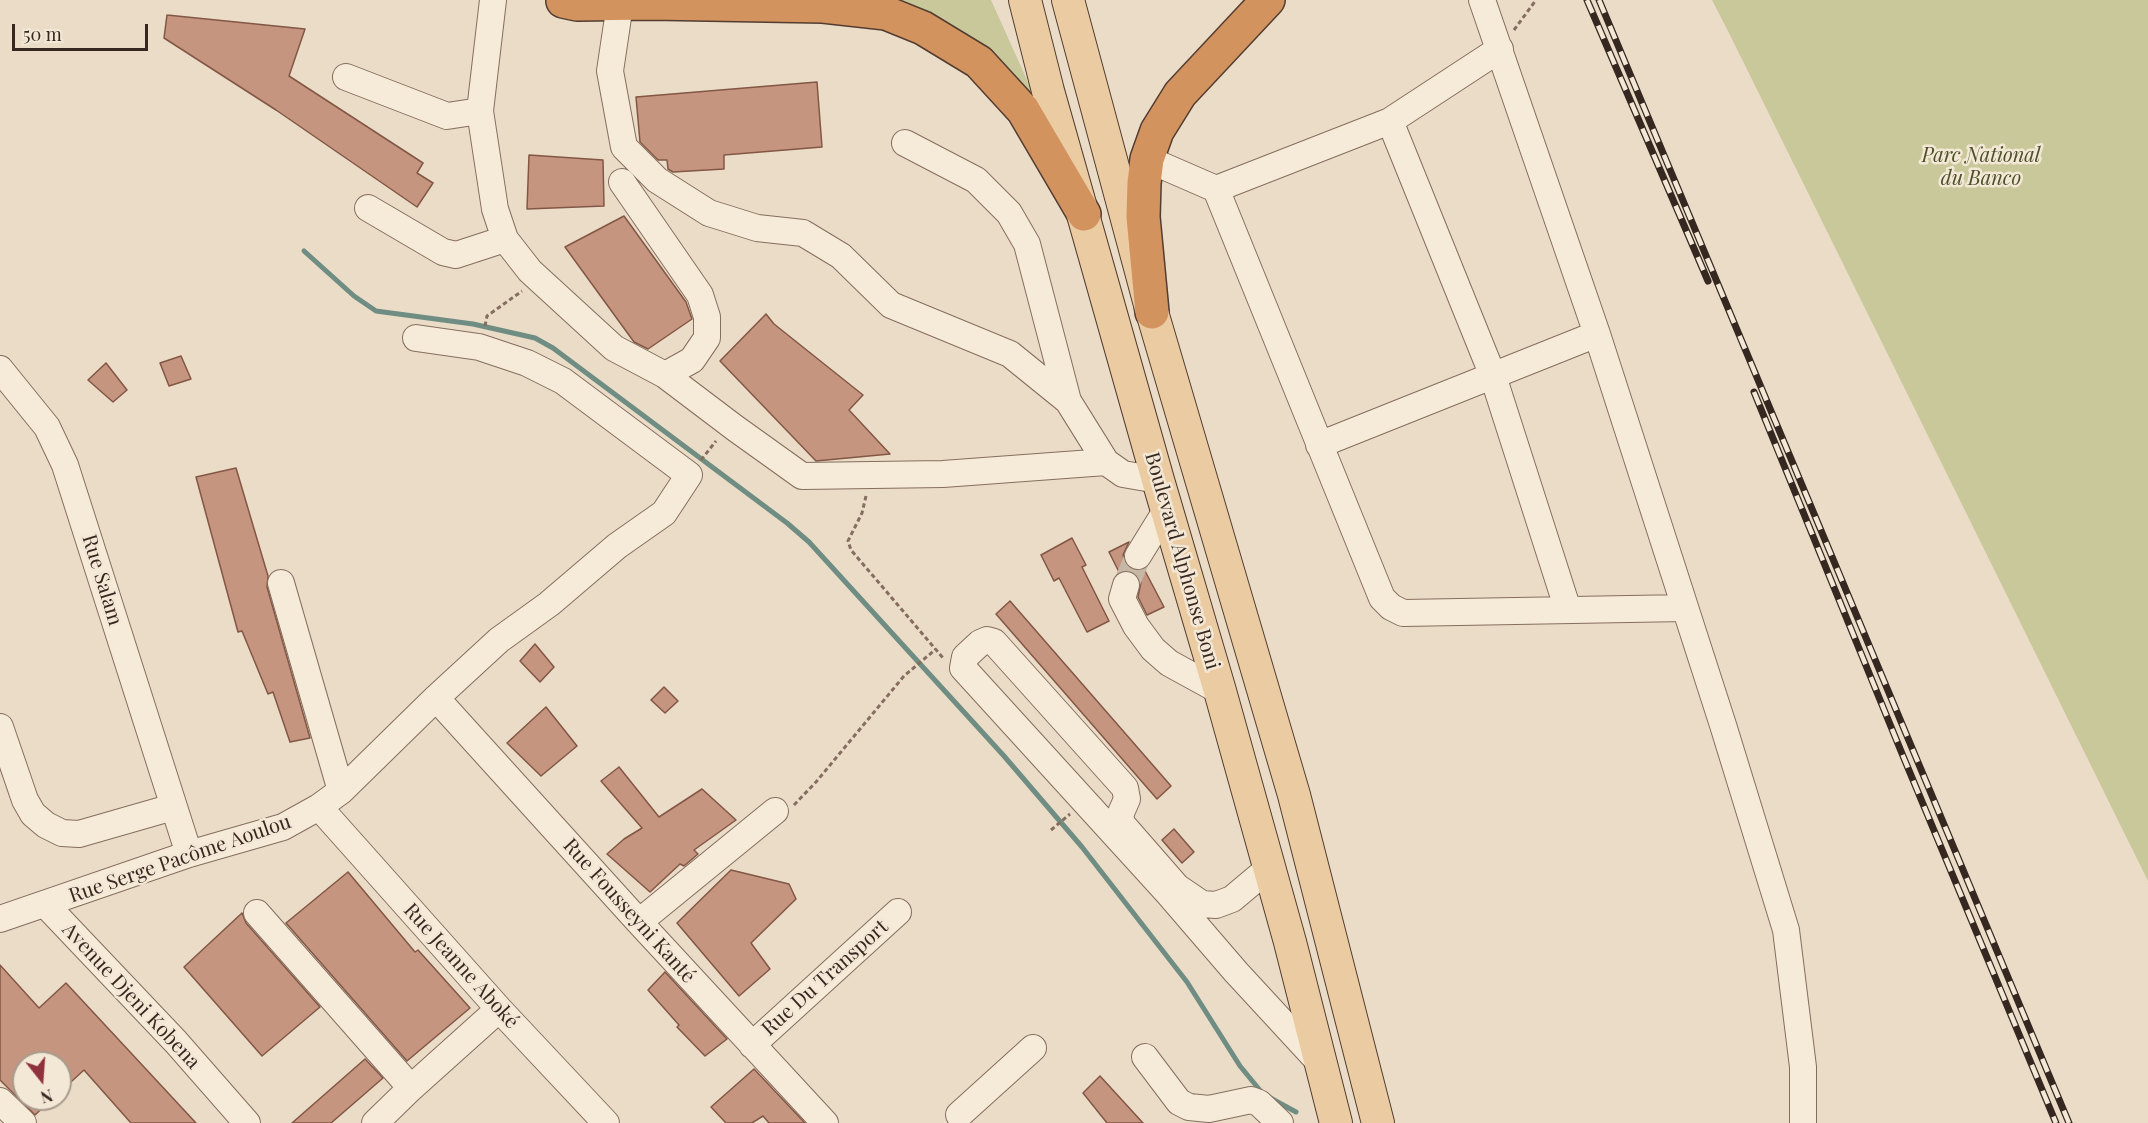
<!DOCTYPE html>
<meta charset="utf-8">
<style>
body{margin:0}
#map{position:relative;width:2148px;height:1123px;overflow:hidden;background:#ebdcc7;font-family:"Playfair Display",serif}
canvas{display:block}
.north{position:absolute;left:12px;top:1051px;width:60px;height:60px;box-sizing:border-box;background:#f3e7d6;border:2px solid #a79b8d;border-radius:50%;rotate:163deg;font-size:16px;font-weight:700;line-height:24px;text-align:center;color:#362820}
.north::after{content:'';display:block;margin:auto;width:21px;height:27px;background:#8f323d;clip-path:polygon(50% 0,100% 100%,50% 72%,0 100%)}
.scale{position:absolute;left:12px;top:24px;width:136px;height:27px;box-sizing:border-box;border:3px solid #362820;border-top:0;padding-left:8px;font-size:18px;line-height:21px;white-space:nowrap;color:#362820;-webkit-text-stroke:4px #f3e7d6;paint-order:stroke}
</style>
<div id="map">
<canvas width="2148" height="1123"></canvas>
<div class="north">N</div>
<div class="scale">50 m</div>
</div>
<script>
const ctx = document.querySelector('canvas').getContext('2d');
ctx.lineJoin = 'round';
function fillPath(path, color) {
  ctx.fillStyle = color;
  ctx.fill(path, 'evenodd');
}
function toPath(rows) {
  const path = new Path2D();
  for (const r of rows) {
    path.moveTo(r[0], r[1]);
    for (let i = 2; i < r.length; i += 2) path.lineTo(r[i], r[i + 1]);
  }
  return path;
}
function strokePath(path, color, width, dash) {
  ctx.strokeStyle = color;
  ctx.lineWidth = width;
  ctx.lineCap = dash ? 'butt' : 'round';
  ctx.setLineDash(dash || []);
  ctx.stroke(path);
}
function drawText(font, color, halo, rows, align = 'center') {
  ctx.font = font + ' "Playfair Display",serif';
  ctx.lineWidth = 5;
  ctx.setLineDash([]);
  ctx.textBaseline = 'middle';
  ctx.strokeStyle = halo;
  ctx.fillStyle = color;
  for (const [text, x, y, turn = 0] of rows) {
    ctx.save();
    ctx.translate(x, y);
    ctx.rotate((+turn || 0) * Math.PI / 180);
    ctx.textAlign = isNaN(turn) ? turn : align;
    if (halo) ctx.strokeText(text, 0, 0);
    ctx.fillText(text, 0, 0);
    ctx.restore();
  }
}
fillPath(toPath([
 [707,0,991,0,1032,91,1027,94,952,32],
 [1712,0,2148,0,2148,881,1729,33]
]), '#c8c89b');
strokePath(toPath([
 [304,251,354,296,376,311,473,324,535,338,553,348,787,523,809,542,1004,756,1082,847,1187,982,1240,1066,1263,1094,1296,1112]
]), '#6f8d82', 5);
const building = toPath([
 [167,15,305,29,289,76,423,163,417,173,433,183,417,207,276,110,164,38,167,15],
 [817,82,822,147,724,155,724,169,673,172,668,169,667,160,658,160,640,142,636,97,817,82],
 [529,155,603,160,604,206,527,209,529,155],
 [624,216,686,302,692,319,648,349,634,342,565,247,624,216],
 [766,314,774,324,863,395,849,410,890,454,816,461,720,361,766,314],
 [181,356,191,379,169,386,160,363,181,356],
 [106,363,127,390,113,402,88,380,106,363],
 [236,468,268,576,267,587,310,738,290,742,273,692,268,694,242,631,238,632,196,477,236,468],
 [1072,538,1086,565,1082,567,1109,621,1087,632,1059,578,1054,581,1041,555,1072,538],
 [1129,542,1123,555,1125,563,1131,569,1137,571,1144,569,1164,607,1147,615,1138,597,1141,582,1137,575,1130,570,1119,572,1109,552,1129,542],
 [1010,601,1171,786,1157,799,996,614,1010,601],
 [535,644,554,667,540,682,520,661,535,644],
 [664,687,678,701,665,713,651,700,664,687],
 [546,707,577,746,541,776,507,743,546,707],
 [619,767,659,817,702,789,736,820,694,850,698,854,684,866,680,864,650,892,607,854,624,839,642,828,601,781,619,767],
 [1174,829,1194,852,1182,863,1162,840,1174,829],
 [731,870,789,884,796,899,751,943,770,969,739,996,677,923,731,870],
 [348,872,415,952,418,950,470,1008,407,1061,286,923,348,872],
 [242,913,246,923,320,1007,262,1056,184,967,242,913],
 [0,965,39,1008,66,983,196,1123,131,1123,84,1070,60,1092,60,1063,24,1063,24,1099,52,1099,35,1115,0,1080,0,965],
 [665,972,727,1039,705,1056,677,1027,679,1025,648,990,665,972],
 [365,1059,383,1078,331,1123,292,1123,365,1059],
 [754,1069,805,1123,769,1123,763,1116,752,1123,726,1123,711,1107,754,1069],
 [1100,1076,1143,1123,1107,1123,1083,1093,1100,1076]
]);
fillPath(building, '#c69580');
strokePath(building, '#825745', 1.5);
strokePath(toPath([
 [1126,585,1138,556]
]), '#c7b8a6', 26, [26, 13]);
const minor = toPath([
 [493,0,480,111,495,209,505,239,530,271,614,348,665,375,735,428,802,476,943,474,1106,462],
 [1482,0,1597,334,1723,725,1786,930,1803,1067,1803,1123],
 [620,4,610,71,624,147,657,180,709,213,757,228,803,233,841,256,891,305,1010,354,1068,401,1106,462,1123,474,1158,480],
 [346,77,447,116,480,111],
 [1390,121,1493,376,1568,610],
 [905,143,976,180,1009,213,1027,244,1068,401],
 [1147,159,1216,189,1382,598,1391,607,1403,613,1685,608],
 [622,182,700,295,707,317,707,338,692,360,665,375],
 [1216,189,1390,121,1500,49],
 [368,208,443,252,456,255,505,239],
 [0,369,47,427,65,465,189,854],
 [1319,445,1597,334],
 [1138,556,1167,509],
 [281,583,341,791],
 [1126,585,1122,599,1136,626,1153,649,1169,663,1220,691],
 [436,698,639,922,825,1123],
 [0,727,25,800,33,814,46,825,62,833,79,834,173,807],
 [319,807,499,1009,606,1123],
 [1269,868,1232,899,1216,905,1202,904,1177,887,1122,824,1120,815,1127,799,1125,788,994,642,987,640,980,643,965,657,963,668,1168,893,1236,972,1320,1063],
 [45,904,176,1042,247,1123],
 [257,913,411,1088],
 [0,919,189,854,283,827,319,807,341,791,436,698,499,640,549,604,617,546,664,513,689,475,563,381,527,363,479,347,416,338],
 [639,922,775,811],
 [752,1045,898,912],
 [1145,1057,1179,1102,1189,1107,1209,1109,1251,1100,1259,1103,1280,1123],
 [0,1101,23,1123],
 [959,1115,1033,1048],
 [375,1123,411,1088,499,1009]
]);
const major = toPath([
 [1025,0,1048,91,1158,480,1220,691,1290,942,1336,1123],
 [1068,0,1152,312,1294,795,1378,1123]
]);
const highway = toPath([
 [563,1,577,4,652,3,823,6,886,13,923,28,979,62,1023,110,1084,214],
 [1152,312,1143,217,1144,183,1147,159,1157,131,1180,94,1268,0]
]);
strokePath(minor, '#856e5e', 28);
strokePath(major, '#533d31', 34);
strokePath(highway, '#533d31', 36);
strokePath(toPath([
 [1514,30,1536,0],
 [485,326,487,316,522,291],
 [701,460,716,441],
 [866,496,862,513,848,541,851,550,943,658],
 [794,805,816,782,904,676,936,649],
 [1051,830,1070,814]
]), '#856e5e', 3, [4.5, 3]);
strokePath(minor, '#f6ead9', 26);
strokePath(major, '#ebcca2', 32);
strokePath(highway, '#d3935f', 33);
const rail = toPath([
 [1587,0,1708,281],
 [1599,0,2069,1123],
 [1754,392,1903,756,2056,1123]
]);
strokePath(rail, '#362820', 7);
strokePath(rail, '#f3e7d6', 4.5, [14]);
drawText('italic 20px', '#4b5128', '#f3e7d6', [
 ["Parc National",1981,156],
 ["du Banco",1981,179]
]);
drawText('20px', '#362820', '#f3e7d6', [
 ["Boulevard Alphonse Boni",1182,561,74],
 ["Rue Salam",102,580,73],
 ["Rue Serge Pacôme Aoulou",180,859,-19],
 ["Rue Fousseyni Kanté",629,911,48],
 ["Rue Jeanne Aboké",461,966,48],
 ["Rue Du Transport",825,978,-42],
 ["Avenue Djeni Kobena",131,996,47]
]);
</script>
